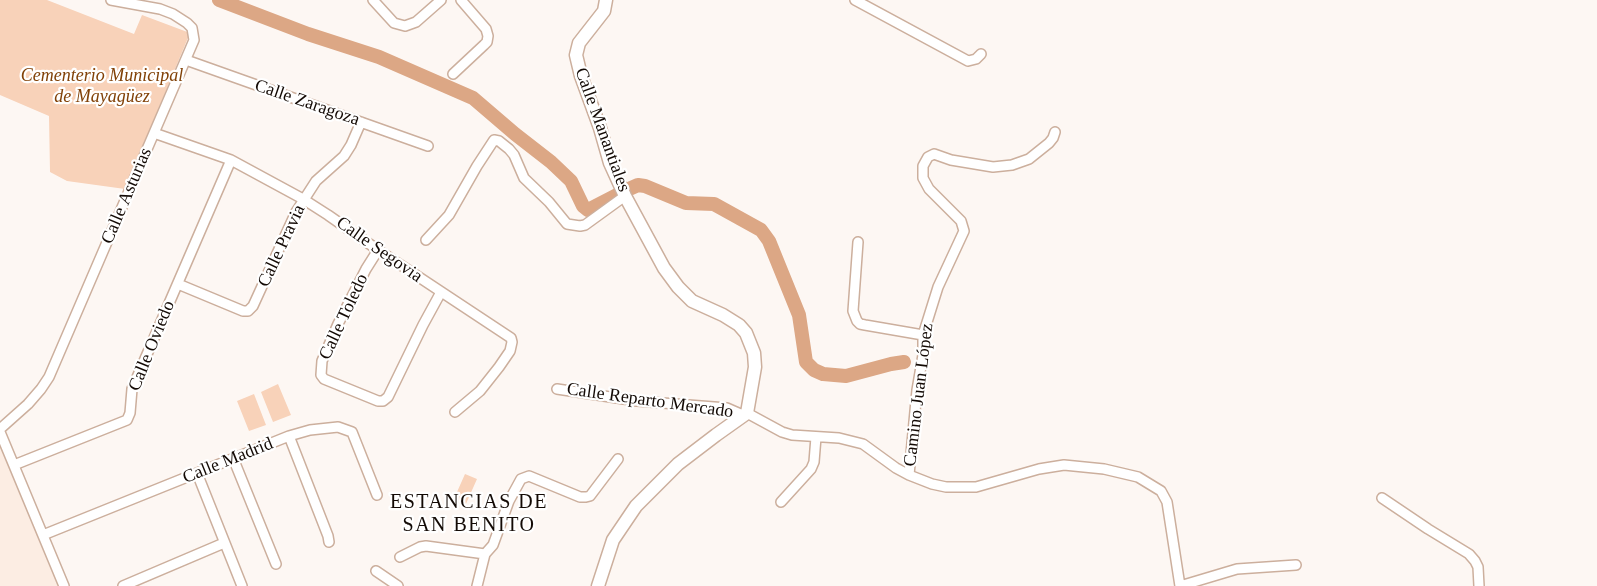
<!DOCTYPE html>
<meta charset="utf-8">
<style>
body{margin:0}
canvas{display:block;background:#fdf7f3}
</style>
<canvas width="1597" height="586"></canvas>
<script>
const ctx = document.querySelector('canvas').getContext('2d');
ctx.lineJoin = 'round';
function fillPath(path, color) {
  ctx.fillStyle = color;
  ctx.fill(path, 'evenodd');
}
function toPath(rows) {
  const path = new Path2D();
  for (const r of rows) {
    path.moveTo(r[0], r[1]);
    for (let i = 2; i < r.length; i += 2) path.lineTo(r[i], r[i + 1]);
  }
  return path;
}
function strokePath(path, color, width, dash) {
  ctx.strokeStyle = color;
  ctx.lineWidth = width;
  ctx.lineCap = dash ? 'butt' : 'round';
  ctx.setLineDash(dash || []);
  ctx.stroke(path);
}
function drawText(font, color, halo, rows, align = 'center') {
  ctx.font = font + ' "Times New Roman",serif';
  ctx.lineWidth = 4.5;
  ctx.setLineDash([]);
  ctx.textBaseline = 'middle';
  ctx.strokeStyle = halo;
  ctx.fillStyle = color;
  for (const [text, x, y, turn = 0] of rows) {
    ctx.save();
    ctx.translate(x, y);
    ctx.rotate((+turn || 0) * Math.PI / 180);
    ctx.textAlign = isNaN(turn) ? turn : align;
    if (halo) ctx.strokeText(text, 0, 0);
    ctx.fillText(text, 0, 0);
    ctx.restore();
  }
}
fillPath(toPath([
 [0,444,52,572,59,586,0,586]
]), '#fcede3');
fillPath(toPath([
 [0,0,47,0,134,34,142,15,190,33,125,189,67,181,50,172,49,116,0,95],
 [278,384,291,415,273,422,261,392],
 [254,394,266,425,249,431,237,401],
 [465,474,477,479,465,506,453,501]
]), '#f8d2b9');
strokePath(toPath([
 [219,0,308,34,379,57,473,98,515,134,551,162,571,181,583,206,588,210,619,194],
 [629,189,638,185,645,186,686,203,714,204,761,230,769,241,799,315,806,362,814,370,823,374,846,376,891,364,904,362]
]), '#dca785', 14);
const minor = toPath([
 [373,0,394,23,405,26,416,22,441,0],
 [855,0,968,61,976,59,981,54],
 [186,60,428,146],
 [453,74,484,45,487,42,488,36,486,29,461,0],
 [154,133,231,160,303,199,328,215,378,250,511,338,512,342,510,351,499,367,480,391,455,412],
 [426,240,449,215,477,166,494,140,499,141,509,149,514,155,524,178,549,202,567,224,580,226,585,225,625,196],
 [858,242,853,311,857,321,860,324,865,325,923,335],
 [378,250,366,269,338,324,322,361,321,375,324,379,378,401,383,401,388,397,423,325,441,292],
 [178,284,243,311,248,311,253,306,296,212,316,181,344,156,351,145,361,122],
 [557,389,637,401,727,408,743,415],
 [747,413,782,432,792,435,839,438,863,444,896,468,909,475,932,484,946,487,976,487,1039,469,1064,465,1104,469,1138,477,1161,491,1167,502,1180,586],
 [0,429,28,404,41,389,49,377,194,40,192,28,187,23,173,14,160,9,111,0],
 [0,432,64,586],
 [289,436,328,536,329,542],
 [233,458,276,564],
 [14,465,127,420,130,413,132,389,231,160],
 [197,473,242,586],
 [909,475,917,390,923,355,923,335,938,287,964,231,961,221,929,189,923,178,923,166,928,157,934,154,951,160,993,167,1012,165,1029,159,1049,143,1053,138,1055,132],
 [1382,498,1428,529,1469,554,1475,561,1478,567,1479,586],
 [781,502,811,469,814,462,816,437],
 [43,535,289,436,310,430,338,427,352,432,377,495],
 [400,557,420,547,426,546,485,554,493,545,509,501,521,479,529,476,580,497,586,497,590,496,618,459],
 [376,571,398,586],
 [123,586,224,543],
 [477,586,485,554],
 [1180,586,1237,569,1296,565]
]);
const tertiary = toPath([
 [598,586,613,540,636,506,678,464,716,435,747,413,755,367,754,353,746,333,739,325,723,315,692,301,678,287,664,268,625,196,610,163,600,128,581,76,576,55,579,43,604,11,606,0]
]);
strokePath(minor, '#ccaf9d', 12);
strokePath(tertiary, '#ccaf9d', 15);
strokePath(minor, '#fff', 9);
strokePath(tertiary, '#fff', 12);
drawText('italic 18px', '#814107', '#fff', [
 ["Cementerio Municipal",102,76],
 ["de Mayagüez",102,97]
]);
drawText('18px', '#130a05', '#fff', [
 ["Calle Zaragoza",307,103,19],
 ["Calle Manantiales",602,130,70],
 ["Calle Asturias",127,196,-67],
 ["Calle Pravia",282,246,-65],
 ["Calle Segovia",379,250,35],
 ["Calle Toledo",344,317,-65],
 ["Calle Oviedo",152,346,-68],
 ["Camino Juan López",919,395,-83],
 ["Calle Reparto Mercado",650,401,8],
 ["Calle Madrid",228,461,-22]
]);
ctx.letterSpacing = '1.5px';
drawText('20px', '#130a05', '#fff', [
 ["ESTANCIAS DE",469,503],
 ["SAN BENITO",469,526]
]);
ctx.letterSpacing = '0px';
</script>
